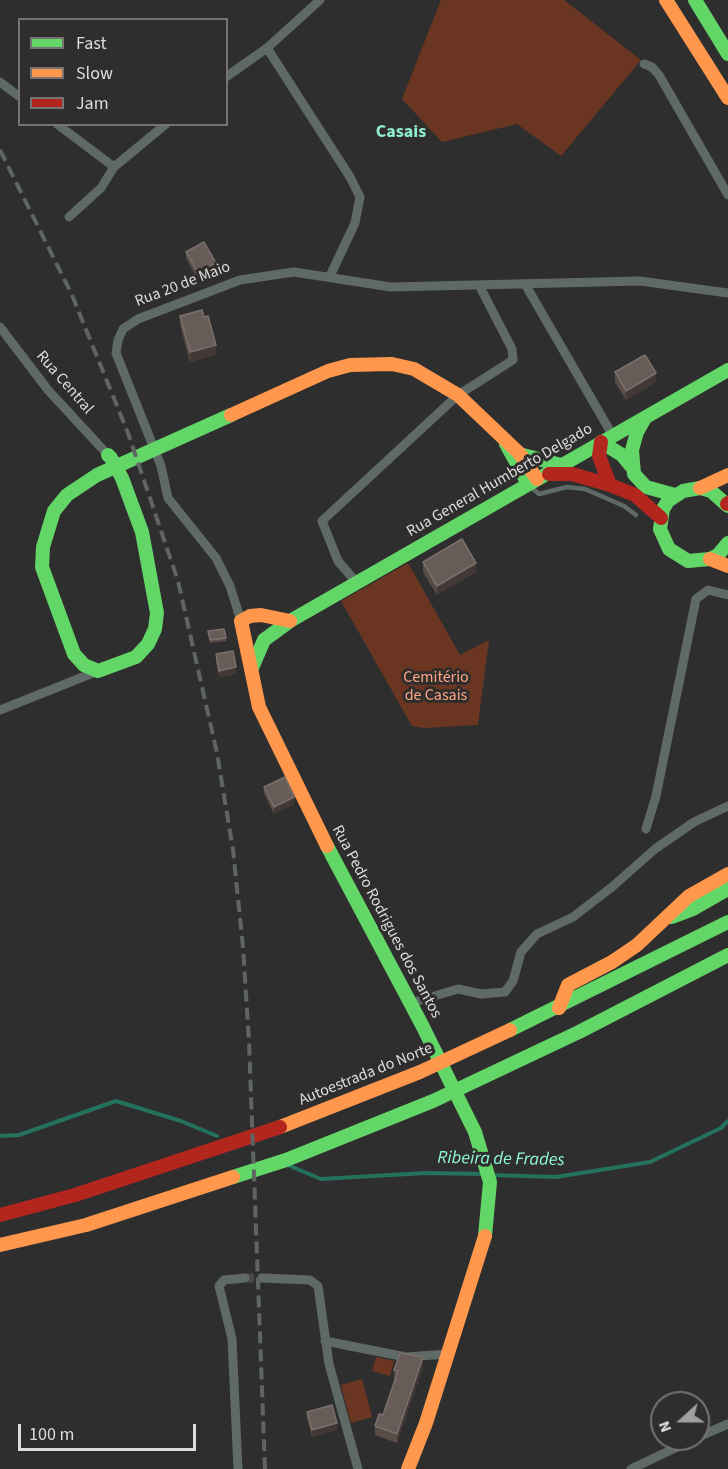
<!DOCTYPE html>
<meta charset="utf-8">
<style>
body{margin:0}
#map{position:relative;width:728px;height:1469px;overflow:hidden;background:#2f2e2e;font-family:"Source Sans 3",sans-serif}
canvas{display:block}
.legend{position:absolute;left:18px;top:18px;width:210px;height:108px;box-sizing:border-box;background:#302d2d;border:2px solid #767373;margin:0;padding:8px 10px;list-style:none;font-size:18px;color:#dedddc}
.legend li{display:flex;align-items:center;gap:12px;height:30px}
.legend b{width:30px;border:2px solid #767373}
.north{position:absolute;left:650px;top:1391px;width:60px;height:60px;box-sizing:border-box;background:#302d2d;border:2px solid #767373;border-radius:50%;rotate:249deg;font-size:16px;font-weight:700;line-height:24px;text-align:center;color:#dedddc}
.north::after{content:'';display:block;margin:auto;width:21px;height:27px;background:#a1a09f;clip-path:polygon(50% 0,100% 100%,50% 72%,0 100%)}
.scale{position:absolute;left:18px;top:1424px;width:178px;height:27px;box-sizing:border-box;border:3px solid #dedddc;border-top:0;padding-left:8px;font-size:18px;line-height:21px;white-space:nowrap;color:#dedddc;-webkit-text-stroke:4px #302d2d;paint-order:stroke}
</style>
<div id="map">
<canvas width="728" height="1469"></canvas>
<ul class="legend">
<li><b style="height:8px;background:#63d668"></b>Fast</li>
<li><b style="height:8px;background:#ff974d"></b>Slow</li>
<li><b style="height:8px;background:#b3261e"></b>Jam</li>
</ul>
<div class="north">N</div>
<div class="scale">100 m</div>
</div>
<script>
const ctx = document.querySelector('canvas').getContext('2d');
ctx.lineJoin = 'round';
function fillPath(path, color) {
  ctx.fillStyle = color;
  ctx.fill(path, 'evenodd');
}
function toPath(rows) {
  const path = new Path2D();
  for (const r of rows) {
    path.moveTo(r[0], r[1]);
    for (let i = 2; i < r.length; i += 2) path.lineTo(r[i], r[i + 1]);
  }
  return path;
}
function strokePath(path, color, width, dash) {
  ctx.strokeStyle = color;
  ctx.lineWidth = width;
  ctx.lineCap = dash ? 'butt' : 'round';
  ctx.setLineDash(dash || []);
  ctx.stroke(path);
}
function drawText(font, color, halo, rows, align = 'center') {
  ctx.font = font + ' "Source Sans 3",sans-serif';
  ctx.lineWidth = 6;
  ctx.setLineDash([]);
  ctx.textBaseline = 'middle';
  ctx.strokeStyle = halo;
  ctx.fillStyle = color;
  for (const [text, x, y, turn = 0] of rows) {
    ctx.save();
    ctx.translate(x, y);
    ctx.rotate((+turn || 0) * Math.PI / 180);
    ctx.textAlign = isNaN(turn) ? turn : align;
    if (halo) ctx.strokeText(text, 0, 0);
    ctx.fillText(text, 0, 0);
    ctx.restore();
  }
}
fillPath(toPath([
 [441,0,564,0,641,60,561,156,517,124,442,142,402,99],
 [408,563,460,655,489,640,478,725,424,728,412,726,341,601],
 [376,1357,394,1361,390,1376,372,1371],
 [362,1379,372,1417,351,1423,341,1385]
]), '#6b3621');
strokePath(toPath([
 [0,1136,19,1135,116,1101,181,1121,217,1136],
 [290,1166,321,1179,426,1173,484,1174],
 [491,1175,556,1177,650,1162,721,1128,728,1121]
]), '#24715d', 4);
strokePath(toPath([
 [245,1278,262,1278]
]), '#494848', 9, [9, 4.5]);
strokePath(toPath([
 [530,486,539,494,567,487,585,489,624,506,636,515]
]), '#5f6a66', 4.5);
strokePath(toPath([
 [267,48,350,177,360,197,355,223,330,276],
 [644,64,652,67,659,75,728,195],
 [226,77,267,48,320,0],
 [0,82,20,97],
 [57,124,114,167],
 [69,217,101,188,114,167,166,124],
 [525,284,613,436],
 [0,327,48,390,108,455],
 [356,582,338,561,322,521,458,395,513,360,512,349,479,285],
 [241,621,230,586,216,558,168,498,161,466,116,353,118,340,123,329,138,319,240,280,294,272,391,287,640,281,728,293],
 [0,710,98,671],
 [646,829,656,796,696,599,708,590,728,595],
 [411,1003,458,989,481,994,505,992,513,981,521,952,537,934,573,917,612,887,655,849,694,822,728,806],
 [262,1278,310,1280,318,1286,329,1364,358,1469],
 [325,1341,406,1357,447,1354],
 [698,1437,728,1424],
 [238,1469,232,1339,219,1286,224,1280,245,1278],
 [631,1469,694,1439]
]), '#5f6a66', 9);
strokePath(toPath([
 [695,0,728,54],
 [645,418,637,432,632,450,634,474,646,487,675,495],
 [601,442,622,455,631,466],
 [506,444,528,484],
 [108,455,111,458,122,478,142,532,157,613,155,629,148,644,136,657,98,671,84,665,74,654,42,567,43,547,54,511,67,495,97,475,231,415],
 [523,455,561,465],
 [728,506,711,491,700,488,683,491,668,501,663,509,660,529,669,549,688,561,710,559,718,555,728,543],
 [252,668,264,640,290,621,728,370],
 [327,846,422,1025,475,1132,490,1182,485,1236],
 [672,917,693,909,728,889],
 [510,1030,728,922],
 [233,1177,286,1160,433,1101,579,1032,728,955]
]), '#63d668', 14);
strokePath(toPath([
 [666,0,728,98],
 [231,415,328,371,350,365,392,364,414,369,458,395,520,454,537,479],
 [700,488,728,475],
 [710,559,728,566],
 [290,621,261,615,250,616,241,621,259,707,327,846],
 [559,1008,568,985,612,962,637,945,689,896,728,874],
 [280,1127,420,1072,510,1030],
 [0,1245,86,1225,233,1177],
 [408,1469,426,1423,485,1236]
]), '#ff974d', 14);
strokePath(toPath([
 [601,442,599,456,610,485,635,495,661,518],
 [549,474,572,474,610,485],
 [727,504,728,503],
 [0,1215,75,1195,280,1127]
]), '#b3261e', 14);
strokePath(toPath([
 [0,150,72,295,128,433,178,581,217,753,233,850,243,947,249,1042,265,1469]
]), '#5f6563', 4, [12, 6]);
fillPath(toPath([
 [186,252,216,270,198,280,186,258],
 [180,316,216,355,190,362,180,325],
 [615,372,656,382,626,400,615,382],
 [423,562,476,572,437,595,423,572],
 [208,631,226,638,226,641,210,643],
 [216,654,236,674,219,677,216,661],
 [264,787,294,804,274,814,264,794],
 [423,1367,397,1443,375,1435,375,1426,383,1415,395,1380,394,1379,394,1370],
 [307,1412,337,1430,312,1437,307,1418]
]), '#594c47');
fillPath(toPath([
 [216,263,216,270,198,280,198,273],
 [216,345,216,355,190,362,190,352],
 [656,373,656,382,626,400,626,391],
 [476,563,476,572,437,595,437,586],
 [236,667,236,674,219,677,219,671],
 [294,797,294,804,274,814,274,807],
 [423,1357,423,1367,397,1443,397,1434],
 [337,1423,337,1430,312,1437,312,1430]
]), '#423936');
const building = toPath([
 [204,242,216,263,198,273,186,252,204,242],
 [202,310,204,317,208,316,216,345,190,352,180,316,202,310],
 [645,355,656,373,626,391,615,372,645,355],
 [462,539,476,563,437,586,423,562,462,539],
 [224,629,226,638,210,640,208,631,224,629],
 [233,651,236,667,219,671,216,654,233,651],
 [285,777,294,797,274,807,264,787,285,777],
 [400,1353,423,1357,397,1434,375,1426,379,1414,383,1415,398,1371,394,1370,400,1353],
 [332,1405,337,1423,312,1430,307,1412,332,1405]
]);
fillPath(building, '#675c57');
strokePath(building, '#7a706c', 1.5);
drawText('16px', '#dedddc', '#302d2d', [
 ["Rua 20 de Maio",183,285,-21],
 ["Rua Central",64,383,49],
 ["Rua General Humberto Delgado",500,481,-30],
 ["Rua Pedro Rodrigues dos Santos",386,922,62],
 ["Autoestrada do Norte",366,1075,-22]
]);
drawText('16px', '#fca686', '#302d2d', [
 ["Cemitério",436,678],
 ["de Casais",436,696]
]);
drawText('bold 18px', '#8debce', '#302d2d', [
 ["Casais",401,133]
]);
drawText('italic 18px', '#8efad9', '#302d2d', [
 ["Ribeira de Frades",501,1160,1]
]);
</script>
